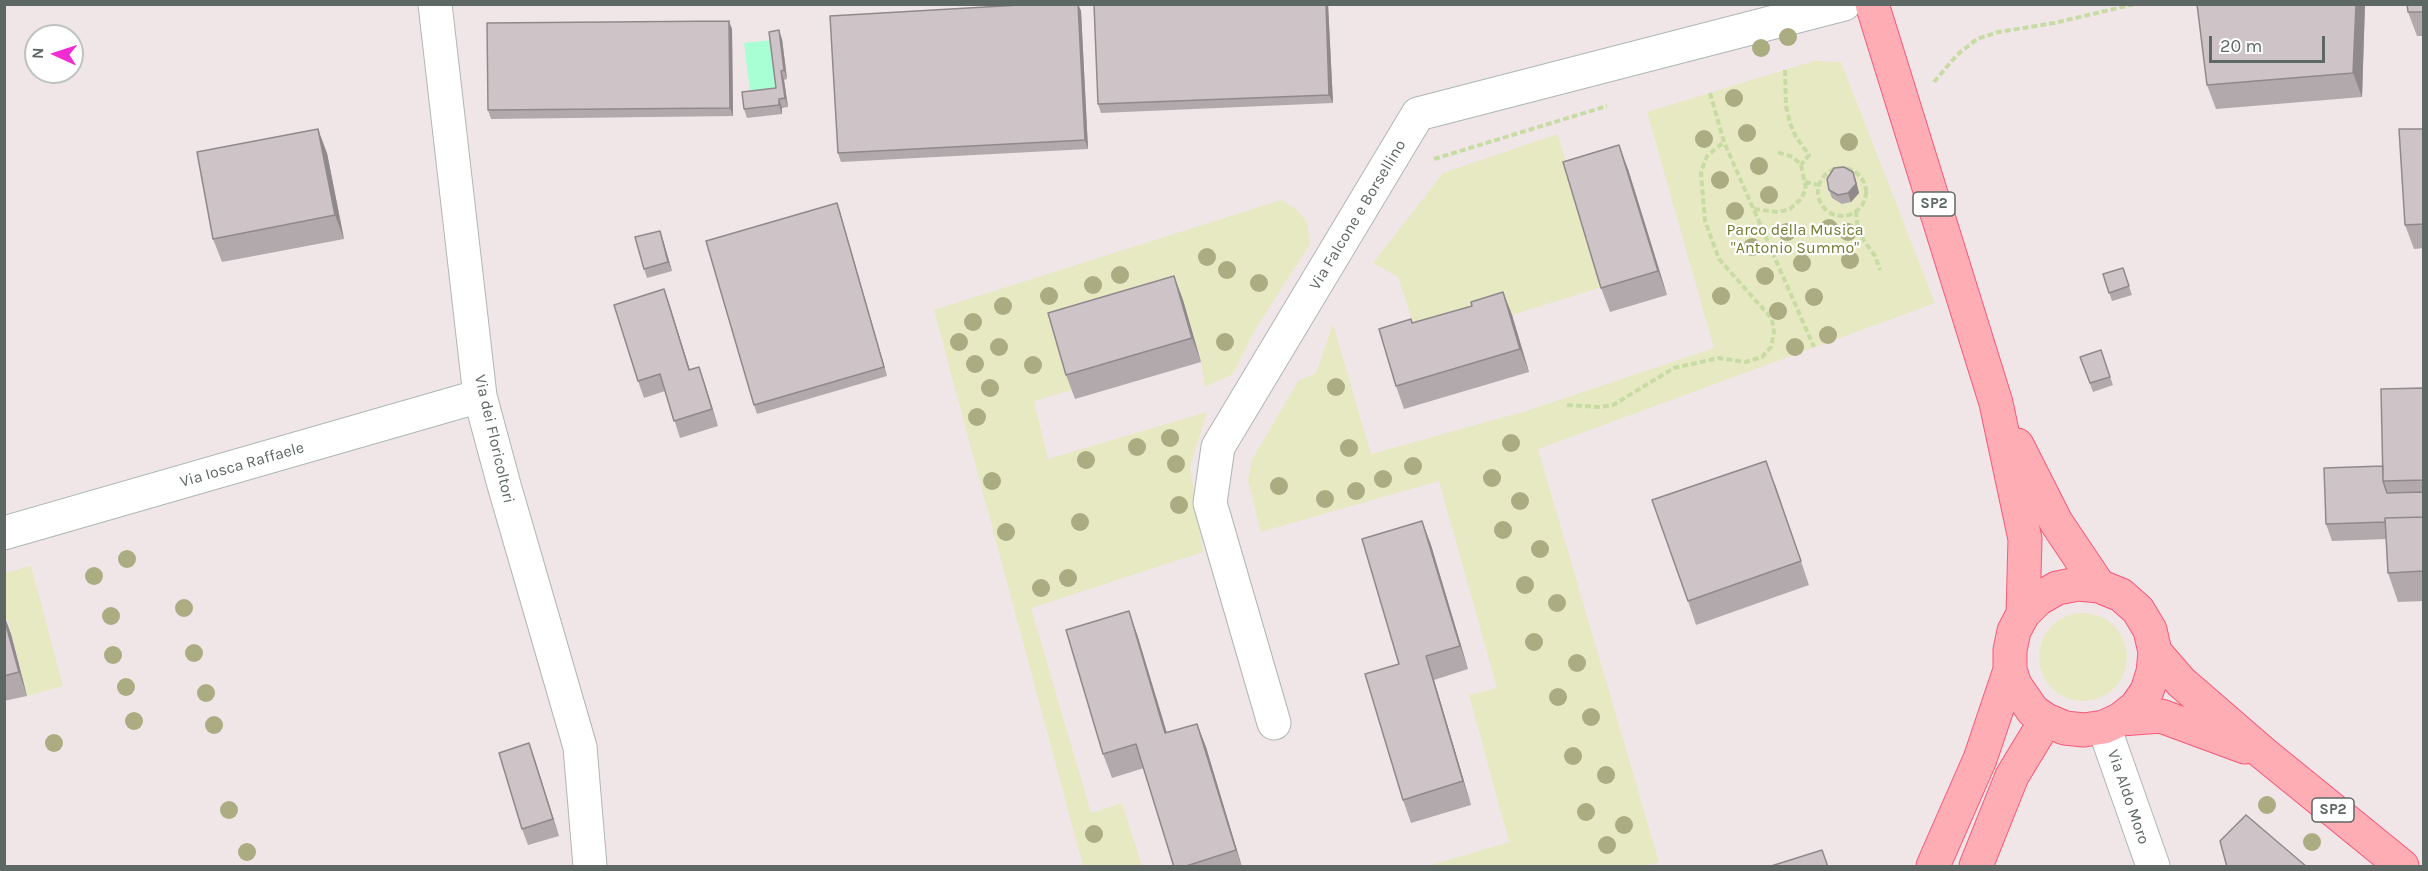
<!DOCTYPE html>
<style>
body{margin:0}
#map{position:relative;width:2428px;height:871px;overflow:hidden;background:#f0e6e8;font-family:Karla,sans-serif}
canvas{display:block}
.frame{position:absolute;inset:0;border:6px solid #5d6764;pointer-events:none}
.north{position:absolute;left:24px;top:24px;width:60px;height:60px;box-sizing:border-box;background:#fff;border:2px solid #bec2c1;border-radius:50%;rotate:273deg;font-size:16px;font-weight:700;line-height:24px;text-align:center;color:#5d6764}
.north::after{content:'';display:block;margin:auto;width:21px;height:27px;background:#f02cd2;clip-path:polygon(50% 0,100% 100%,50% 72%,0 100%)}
.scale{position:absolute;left:2209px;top:36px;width:116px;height:27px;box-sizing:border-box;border:3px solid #5d6764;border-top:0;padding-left:8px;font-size:18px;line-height:21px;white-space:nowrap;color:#5d6764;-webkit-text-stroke:4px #fff;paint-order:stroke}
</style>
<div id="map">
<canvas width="2428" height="871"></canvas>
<div class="frame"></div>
<div class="north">N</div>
<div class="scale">20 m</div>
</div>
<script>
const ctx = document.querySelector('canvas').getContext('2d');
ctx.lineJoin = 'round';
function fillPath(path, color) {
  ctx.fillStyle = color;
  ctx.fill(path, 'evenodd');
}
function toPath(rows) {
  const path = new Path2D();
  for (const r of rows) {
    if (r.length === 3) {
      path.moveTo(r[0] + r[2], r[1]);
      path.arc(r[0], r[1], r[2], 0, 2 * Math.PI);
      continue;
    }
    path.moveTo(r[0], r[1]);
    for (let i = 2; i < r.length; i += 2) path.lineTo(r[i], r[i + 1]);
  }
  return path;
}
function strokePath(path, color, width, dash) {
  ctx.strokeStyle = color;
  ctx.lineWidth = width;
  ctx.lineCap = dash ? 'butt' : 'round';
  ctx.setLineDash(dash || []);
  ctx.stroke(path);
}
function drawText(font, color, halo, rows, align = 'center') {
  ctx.font = font + ' Karla,sans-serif';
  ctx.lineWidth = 4.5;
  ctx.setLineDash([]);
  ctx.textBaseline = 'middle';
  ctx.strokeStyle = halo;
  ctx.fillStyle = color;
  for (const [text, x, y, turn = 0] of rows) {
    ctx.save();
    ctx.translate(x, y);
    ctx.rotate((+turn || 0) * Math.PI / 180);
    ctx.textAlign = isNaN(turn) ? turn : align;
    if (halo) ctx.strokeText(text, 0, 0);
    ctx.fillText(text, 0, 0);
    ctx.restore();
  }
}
fillPath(toPath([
 [1814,61,1841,62,1935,303,1538,449,1659,862,1644,866,1428,866,1509,842,1469,695,1497,688,1439,481,1261,532,1248,480,1252,460,1298,381,1316,373,1333,324,1371,454,1526,411,1714,348,1647,112],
 [1558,134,1602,287,1480,325,1421,347,1398,277,1373,263,1443,173],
 [1281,200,1297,210,1307,222,1310,244,1255,330,1233,374,1205,387,1201,362,1183,300,1072,390,1034,401,1048,459,1207,412,1190,467,1203,552,1031,608,1091,813,1122,803,1142,866,1083,866,934,310],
 [31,566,63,686,27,696,8,620,5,620,5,573],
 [2083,657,44]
]), '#e6e9c2');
fillPath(toPath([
 [772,40,779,96,751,100,744,43]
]), '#a8ffd4');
const street = toPath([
 [435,4,480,396,504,485,580,747,590,866],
 [4,533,480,396],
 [1274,723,1210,503,1218,447,1418,114,1844,4]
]);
const secondary = toPath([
 [2104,727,2153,866]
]);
const primary = toPath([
 [1872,4,1996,403,2025,539,2023,614],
 [2017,445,2056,522,2099,586],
 [2155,652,2153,672,2147,691,2136,707,2121,719,2104,727,2084,730,2065,728,2046,720,2033,711,2015,685,2010,670,2010,650,2014,631,2023,614,2038,599,2057,588,2078,584,2099,586,2121,595,2138,610,2150,630,2155,652,2181,682,2263,753,2402,866],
 [2121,719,2161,716,2245,747],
 [1933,866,1980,759,2010,670],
 [1976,866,2012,776,2046,720]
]);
strokePath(street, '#aeb6b4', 35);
strokePath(secondary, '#aeb7b4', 35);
strokePath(primary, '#f75879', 35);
strokePath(toPath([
 [1785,70,1786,106,1790,123,1796,137,1809,155,1801,165],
 [1934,82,1957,55,1977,39,1999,32,2054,23,2135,4],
 [1710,93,1724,142,1814,347],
 [1434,159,1607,106],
 [1842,192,24],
 [1805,182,1819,185],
 [1754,209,1778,212,1790,209,1800,200,1806,189,1801,165,1793,157,1777,152],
 [1856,211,1858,232,1875,256,1880,270],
 [1567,405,1599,407,1613,405,1674,368,1719,358,1745,362,1762,357,1771,347,1774,333,1772,319,1719,259,1705,221,1701,172,1707,156,1724,142]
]), '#c9dba4', 4, [6, 3]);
strokePath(street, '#fff', 33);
strokePath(secondary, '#fff', 33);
strokePath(primary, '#ffadb4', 33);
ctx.fillStyle = '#abac82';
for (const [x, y] of [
 [1788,37],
 [1761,48],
 [1734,98],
 [1747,133],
 [1704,139],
 [1849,142],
 [1759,166],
 [1720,180],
 [1769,195],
 [1735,211],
 [1829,228],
 [1787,232],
 [1848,232],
 [1752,247],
 [1207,257],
 [1850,260],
 [1802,263],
 [1227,270],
 [1120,275],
 [1765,276],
 [1259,283],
 [1093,285],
 [1049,296],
 [1721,296],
 [1814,297],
 [1003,306],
 [1778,311],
 [973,322],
 [1828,335],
 [959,342],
 [1225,342],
 [999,347],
 [1795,347],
 [975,364],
 [1033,365],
 [1336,387],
 [990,388],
 [977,417],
 [1170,438],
 [1511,443],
 [1137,447],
 [1349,448],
 [1086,460],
 [1176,464],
 [1413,466],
 [1492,478],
 [1383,479],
 [992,481],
 [1279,486],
 [1356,491],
 [1325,499],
 [1520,501],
 [1179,505],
 [1080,522],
 [1503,530],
 [1006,532],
 [1540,549],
 [127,559],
 [94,576],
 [1068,578],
 [1525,585],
 [1041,588],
 [1557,603],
 [184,608],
 [111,616],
 [1534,642],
 [194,653],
 [113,655],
 [1577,663],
 [126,687],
 [206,693],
 [1558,697],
 [1591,717],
 [134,721],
 [214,725],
 [54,743],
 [1573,756],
 [1606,775],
 [2267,805],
 [229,810],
 [1586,812],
 [1624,825],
 [1094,834],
 [2312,842],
 [1607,845],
 [247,852]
]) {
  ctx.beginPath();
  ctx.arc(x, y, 9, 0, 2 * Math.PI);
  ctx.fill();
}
fillPath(toPath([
 [1037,4,1078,4,1081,11,1088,149,841,162,838,153],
 [1328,4,1333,103,1101,113,1098,104],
 [2197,4,2365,4,2362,97,2216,109,2207,85],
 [2424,4,2424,36,2417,36,2408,12],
 [732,29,733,116,491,119,488,110],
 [782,39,787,79,784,80,788,107,782,108,782,114,747,118,744,109,776,88],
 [2424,129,2424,248,2414,249,2405,225],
 [327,153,344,239,222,262,213,239],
 [1628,169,1667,295,1610,312,1601,288],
 [1853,172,1856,181,1859,193,1851,202,1842,204,1832,198,1829,190],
 [840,212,887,376,757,414,754,405],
 [663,240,672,271,647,278,644,269],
 [2123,268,2132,295,2112,301,2103,274],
 [1174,276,1183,300,1201,362,1075,399,1066,375],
 [664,289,690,370,699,367,718,426,680,438,665,391,644,398,638,381],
 [1503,292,1512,315,1529,372,1404,409,1396,386,1412,323,1472,306],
 [2101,350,2113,385,2093,392,2080,357],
 [2424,388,2424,601,2398,602,2388,573,2386,539,2332,541,2326,524,2383,466],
 [1775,484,1809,585,1696,625,1688,601],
 [1422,521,1431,545,1468,669,1434,680,1471,805,1411,823,1403,800,1399,664],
 [4,615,11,634,27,696,4,701],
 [1137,634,1167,733,1197,724,1206,747,1242,867,1174,867,1144,768,1112,778,1103,754],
 [529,743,559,836,528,845,522,829]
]), '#b1a9ac');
fillPath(toPath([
 [1078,4,1081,11,1088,149,1085,140],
 [1326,4,1328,4,1333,103,1329,95],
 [2356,4,2365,4,2362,97,2353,73],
 [729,21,732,29,733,116,730,108],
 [779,30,782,39,787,79,784,70],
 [781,71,784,80,788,107,785,98],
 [779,99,782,108,782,114,779,105],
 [318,129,327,153,344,239,335,215],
 [1619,145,1628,169,1667,295,1658,271],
 [1853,172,1856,181,1859,193,1851,202,1848,193],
 [837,203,840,212,887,376,884,367],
 [660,231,663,240,672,271,668,262],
 [1174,276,1183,300,1201,362,1192,338],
 [664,289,670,306,695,387,689,370],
 [1503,292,1512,315,1529,372,1520,349],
 [699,367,705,384,718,426,712,409],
 [1422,521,1431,545,1468,669,1460,646],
 [1129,611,1137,634,1174,757,1165,733],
 [4,615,11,634,27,696,19,672],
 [1426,656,1434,680,1471,805,1463,781],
 [1197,724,1206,747,1242,867,1236,850],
 [529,743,535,760,559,836,553,819]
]), '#90898c');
const building = toPath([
 [1037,4,1078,4,1085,140,838,153,830,16,1037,4],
 [1094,4,1326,4,1329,95,1098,104,1094,4],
 [2197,4,2356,4,2353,73,2207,85,2197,4],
 [2407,4,2424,4,2424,12,2408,12,2407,4],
 [729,21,730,108,488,110,487,23,729,21],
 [779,30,784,70,781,71,785,98,779,99,779,105,744,109,742,92,776,88,769,32,779,30],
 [318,129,335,215,213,239,197,152,318,129],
 [2399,129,2424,129,2424,224,2405,225,2399,129],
 [1619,145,1658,271,1601,288,1563,162,1619,145],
 [1844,167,1853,172,1856,184,1848,193,1838,195,1829,190,1827,179,1834,168,1844,167],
 [837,203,884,367,754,405,706,241,837,203],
 [660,231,668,262,644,269,635,237,660,231],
 [2123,268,2129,286,2109,293,2103,274,2123,268],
 [1174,276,1192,338,1066,375,1048,313,1174,276],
 [664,289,689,370,699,367,712,409,674,421,660,374,638,381,614,305,664,289],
 [1503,292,1520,349,1396,386,1379,329,1411,319,1412,323,1472,306,1471,302,1503,292],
 [2101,350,2110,377,2090,383,2080,357,2101,350],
 [2424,388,2424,480,2383,481,2381,389,2424,388],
 [1766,461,1801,561,1688,601,1652,500,1766,461],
 [2383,466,2383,481,2387,493,2424,492,2424,517,2385,518,2385,522,2326,524,2324,468,2383,466],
 [2424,517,2424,571,2388,573,2385,518,2424,517],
 [1422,521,1460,646,1426,656,1463,781,1403,800,1365,674,1399,664,1362,539,1422,521],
 [1129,611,1165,733,1197,724,1236,850,1183,867,1174,867,1136,744,1103,754,1066,630,1129,611],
 [4,618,19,672,4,676,4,618],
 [529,743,553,819,522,829,499,753,529,743],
 [2246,815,2307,867,2227,867,2220,841,2246,815],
 [1822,850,1828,867,1768,867,1822,850]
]);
fillPath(building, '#cec4c8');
strokePath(building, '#90898c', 1.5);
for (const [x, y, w] of [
 [1934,204,42],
 [2333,810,42]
]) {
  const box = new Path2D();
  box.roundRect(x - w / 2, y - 12, w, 24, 4.5);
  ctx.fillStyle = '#fff';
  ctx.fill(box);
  strokePath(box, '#5d6764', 1.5);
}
drawText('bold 15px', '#5d6764', null, [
 ["SP2",1934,204],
 ["SP2",2333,810]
]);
drawText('16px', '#5d6764', '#fff', [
 ["Via Falcone e Borsellino",1358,215,-59],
 ["Via dei Floricoltori",494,439,77],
 ["Via Iosca Raffaele",242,465,-16],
 ["Via Aldo Moro",2128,797,71]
]);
drawText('16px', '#737c2f', '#fff', [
 ["Parco della Musica",1795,230],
 ["\"Antonio Summo\"",1795,248]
]);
</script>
